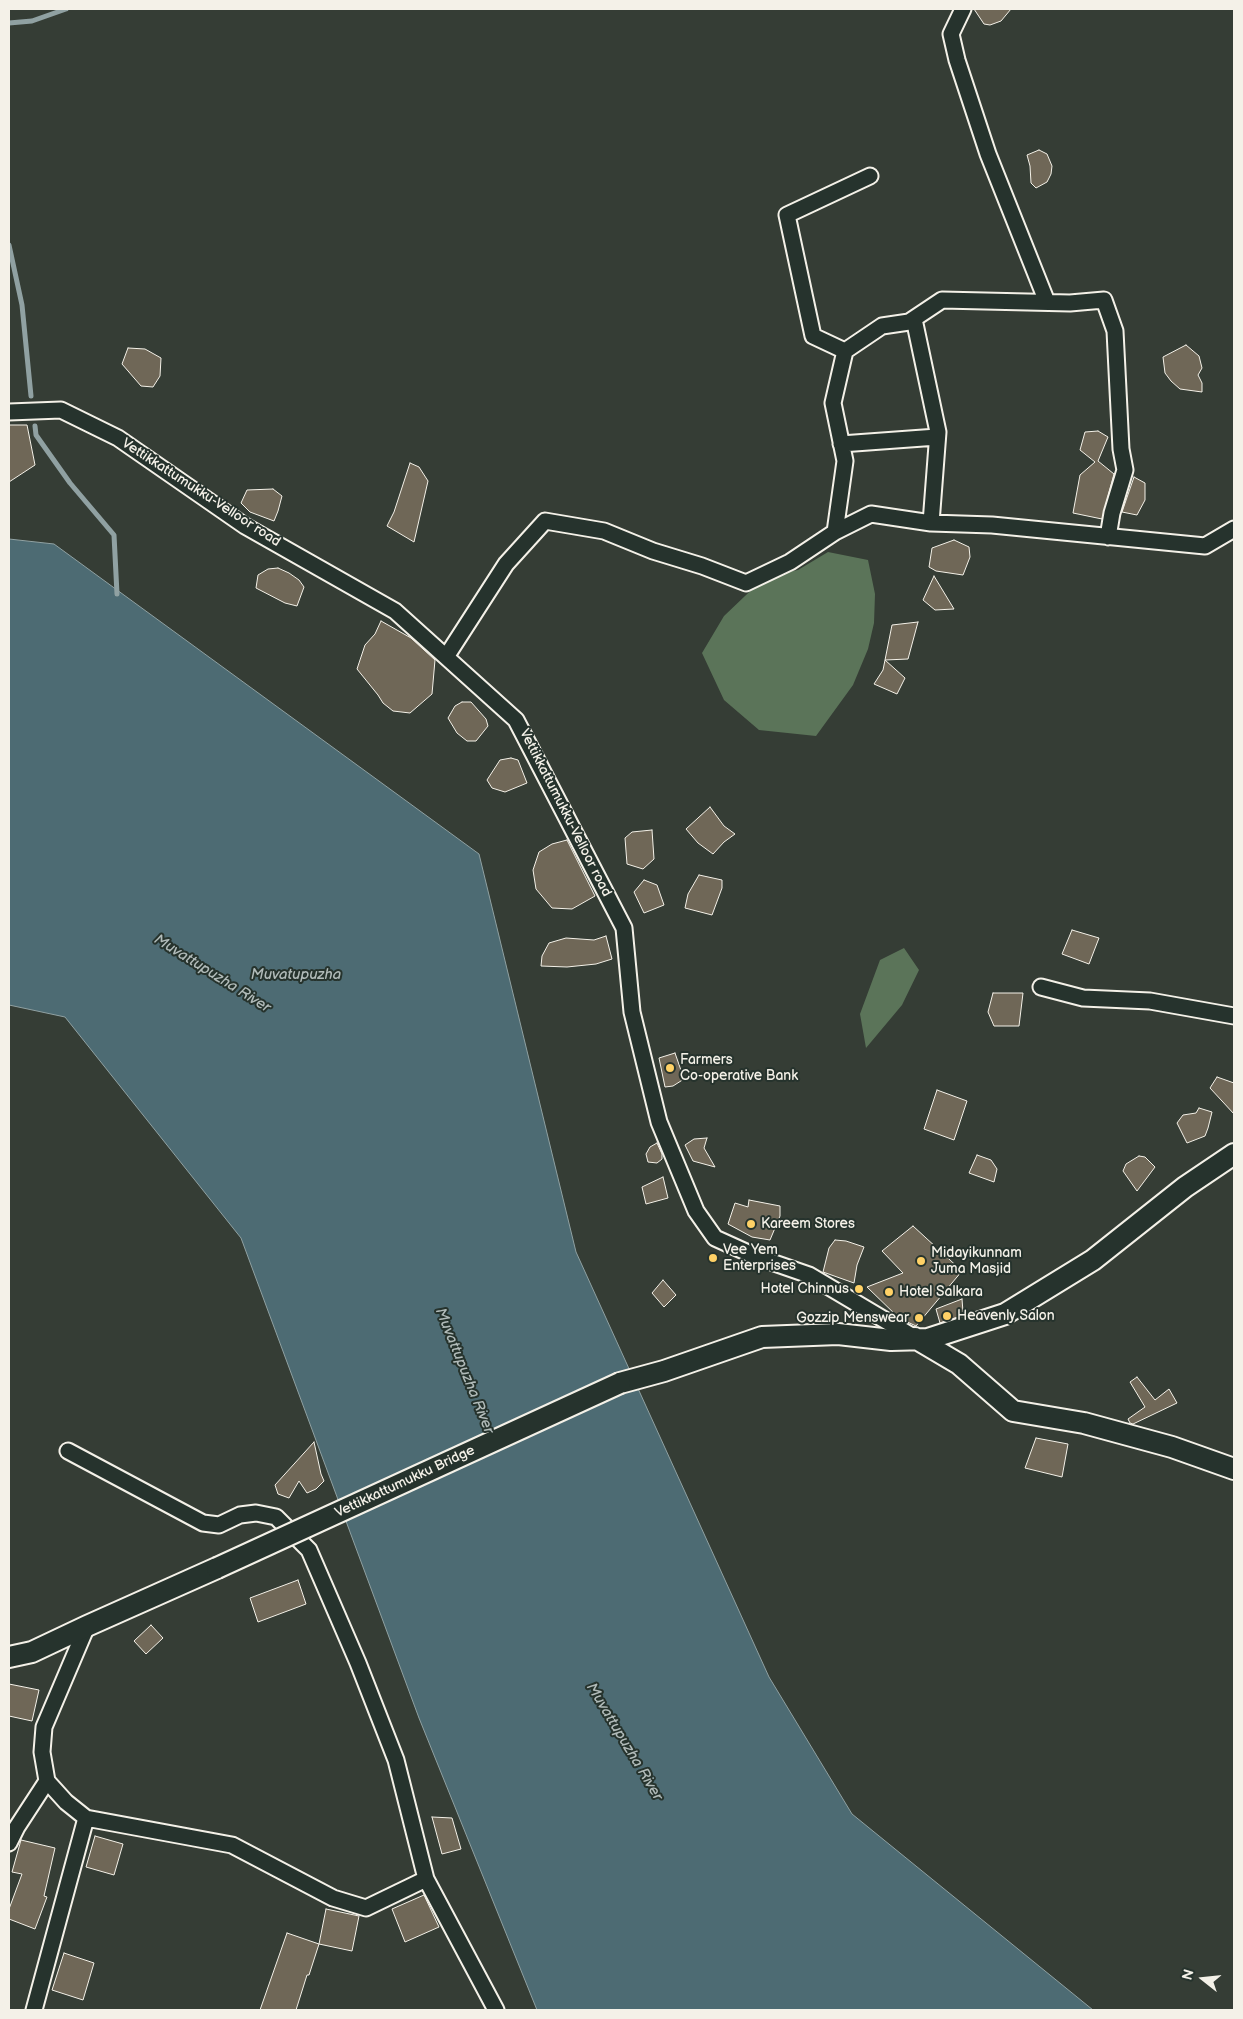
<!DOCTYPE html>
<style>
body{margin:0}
#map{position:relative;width:1243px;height:2019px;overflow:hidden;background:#353d35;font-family:"Balsamiq Sans",sans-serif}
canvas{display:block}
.frame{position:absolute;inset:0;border:10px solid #f4f1e8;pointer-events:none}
.north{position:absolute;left:1178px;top:1954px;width:50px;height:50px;-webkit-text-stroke:4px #26332d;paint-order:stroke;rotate:286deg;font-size:14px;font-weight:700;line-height:20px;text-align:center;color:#f4f1e8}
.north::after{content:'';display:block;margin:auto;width:18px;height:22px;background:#f4f1e8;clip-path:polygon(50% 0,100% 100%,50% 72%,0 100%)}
</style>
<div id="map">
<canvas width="1243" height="2019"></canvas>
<div class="frame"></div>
<div class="north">N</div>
</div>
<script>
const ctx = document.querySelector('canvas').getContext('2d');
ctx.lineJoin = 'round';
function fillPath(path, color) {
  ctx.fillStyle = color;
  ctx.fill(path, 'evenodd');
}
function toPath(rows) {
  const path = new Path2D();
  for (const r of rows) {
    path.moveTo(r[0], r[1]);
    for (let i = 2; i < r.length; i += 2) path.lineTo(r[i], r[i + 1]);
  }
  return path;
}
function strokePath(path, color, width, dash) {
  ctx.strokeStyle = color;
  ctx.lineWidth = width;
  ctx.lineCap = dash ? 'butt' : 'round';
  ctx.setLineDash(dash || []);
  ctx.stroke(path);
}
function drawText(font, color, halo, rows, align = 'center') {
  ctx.font = font + ' "Balsamiq Sans",sans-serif';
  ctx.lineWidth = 4;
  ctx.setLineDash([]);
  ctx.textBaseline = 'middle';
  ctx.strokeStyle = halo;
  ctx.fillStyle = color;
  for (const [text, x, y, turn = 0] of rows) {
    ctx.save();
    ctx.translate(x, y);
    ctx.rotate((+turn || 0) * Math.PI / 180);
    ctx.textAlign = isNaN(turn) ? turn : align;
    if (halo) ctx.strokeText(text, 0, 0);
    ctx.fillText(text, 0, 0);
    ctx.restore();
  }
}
fillPath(toPath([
 [828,552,868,560,875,594,874,623,868,649,853,685,816,736,759,730,724,700,702,653,724,616,766,576,798,570],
 [904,948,919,970,902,1005,866,1048,860,1014,880,960]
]), '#5b7459');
const water = toPath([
 [9,539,54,544,479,854,576,1252,769,1677,852,1814,1093,2010,537,2010,419,1718,241,1238,65,1017,9,1005,9,539]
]);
fillPath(water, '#4d6b73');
strokePath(water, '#90a1a2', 1);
strokePath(toPath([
 [9,23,32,21,66,9],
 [9,245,22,305,31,396],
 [35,426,36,435,70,483,114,535,117,594]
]), '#90a1a2', 5);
const building = toPath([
 [974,9,1011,9,1001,21,990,25,984,24,974,9],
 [1039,150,1047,154,1052,166,1051,174,1047,182,1036,188,1031,183,1030,166,1027,155,1039,150],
 [1186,345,1199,356,1202,368,1198,375,1202,383,1202,392,1180,389,1171,381,1165,373,1163,357,1186,345],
 [128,348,145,349,161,358,160,376,153,387,141,386,122,364,128,348],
 [9,425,27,425,35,465,9,482,9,425],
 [1098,431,1108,437,1098,461,1114,474,1102,519,1073,513,1080,475,1095,462,1080,450,1085,432,1098,431],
 [410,463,419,467,428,481,414,542,387,526,394,512,410,463],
 [1134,477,1145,483,1145,500,1137,515,1122,512,1134,477],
 [273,489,282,496,278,511,274,521,250,512,241,503,247,490,273,489],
 [954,540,969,547,970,557,963,575,936,571,929,567,932,548,954,540],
 [278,568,289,573,299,580,304,587,297,606,285,603,256,588,258,575,268,569,278,568],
 [934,576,954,609,935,610,923,600,934,576],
 [381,621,411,638,435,660,432,694,410,713,393,711,383,703,378,695,357,669,365,645,375,634,381,621],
 [918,622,908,659,885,660,905,678,897,694,874,684,883,670,892,625,918,622],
 [462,702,471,702,486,719,488,726,476,741,467,741,457,733,448,718,455,706,462,702],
 [511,758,518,760,527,783,505,792,492,788,487,780,500,760,511,758],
 [710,807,724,826,735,834,724,842,713,854,698,843,686,829,710,807],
 [652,830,654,859,643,869,627,864,625,838,632,832,652,830],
 [567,840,595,896,572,909,552,908,536,889,533,870,539,852,552,844,567,840],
 [699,875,722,880,722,888,712,915,685,908,688,894,699,875],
 [644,880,657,885,664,905,644,913,634,892,644,880],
 [1072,930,1099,938,1089,964,1062,954,1072,930],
 [606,936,612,959,596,964,567,967,541,966,542,956,549,943,566,938,594,940,606,936],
 [993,993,1023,993,1019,1026,994,1026,988,1012,993,993],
 [675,1053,684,1079,673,1086,665,1087,659,1058,675,1053],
 [1217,1077,1234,1083,1234,1114,1210,1088,1217,1077],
 [937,1090,967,1101,954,1140,924,1129,937,1090],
 [1199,1108,1212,1112,1208,1128,1205,1136,1187,1143,1177,1123,1183,1115,1196,1113,1199,1108],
 [707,1138,704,1148,715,1167,693,1161,685,1145,694,1139,707,1138],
 [657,1143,662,1154,662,1159,657,1163,648,1162,646,1154,650,1147,657,1143],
 [977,1155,991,1160,997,1169,994,1182,969,1173,977,1155],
 [1139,1156,1145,1157,1155,1167,1137,1191,1123,1171,1126,1164,1139,1156],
 [663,1177,668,1198,646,1204,642,1187,663,1177],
 [749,1200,780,1206,780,1216,770,1240,752,1237,728,1224,735,1203,748,1207,749,1200],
 [913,1226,962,1271,916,1326,899,1318,867,1287,903,1273,882,1251,913,1226],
 [835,1240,846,1241,864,1247,857,1265,854,1283,823,1272,829,1248,835,1240],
 [663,1280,676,1295,664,1307,652,1293,663,1280],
 [962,1299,963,1312,961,1316,940,1323,936,1309,962,1299],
 [1137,1377,1155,1400,1169,1389,1177,1403,1133,1424,1130,1423,1128,1419,1145,1407,1130,1382,1137,1377],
 [1036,1438,1068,1444,1062,1477,1025,1468,1036,1438],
 [314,1442,321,1474,324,1481,316,1489,307,1493,299,1481,289,1498,278,1494,275,1485,314,1442],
 [298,1580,306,1604,258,1622,250,1598,298,1580],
 [151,1625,163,1638,146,1654,134,1641,151,1625],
 [9,1684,39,1690,32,1721,9,1716,9,1684],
 [432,1817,452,1818,461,1849,442,1854,432,1817],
 [95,1836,123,1844,114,1875,86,1867,95,1836],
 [21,1840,55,1848,44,1896,47,1897,35,1929,9,1919,9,1909,22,1874,12,1872,21,1840],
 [424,1895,439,1927,405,1942,392,1909,424,1895],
 [326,1909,359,1916,352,1951,319,1944,326,1909],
 [287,1933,319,1944,309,1975,307,1975,296,2010,260,2010,287,1933],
 [64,1953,94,1963,83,2000,52,1990,64,1953]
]);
fillPath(building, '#6f6757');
strokePath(building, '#f4f1e8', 1);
const street = toPath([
 [963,9,951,34,957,60,988,154,1047,302],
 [914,319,938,432,931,523],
 [845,351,813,336,787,215,870,176],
 [9,412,61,410,118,438,245,526,395,611,516,720,624,928,632,1012,659,1122,696,1211,715,1238,757,1257,809,1275,915,1338],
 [841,444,937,437],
 [835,532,845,461,833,403,845,351,882,326,909,322,942,300,1070,303,1104,300,1115,331,1121,449,1125,470,1112,513,1108,537],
 [446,657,506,564,545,521,604,531,653,551,702,566,746,583,790,562,835,532,871,514,931,523,992,525,1205,546,1234,529],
 [1041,987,1083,998,1150,1001,1234,1016],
 [68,1451,203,1523,219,1525,240,1515,256,1513,276,1517,309,1550,358,1663,396,1760,426,1879,496,2010],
 [87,1626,44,1727,42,1752,47,1781,66,1802,86,1818,232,1845,333,1898,366,1908,426,1879],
 [9,1843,17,1827,47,1781],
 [34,2010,86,1818]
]);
const secondary = toPath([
 [915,1338,959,1364,1013,1411,1084,1423,1172,1447,1234,1469],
 [620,1383,664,1371,762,1337,838,1334,891,1340,928,1339,1005,1314,1093,1260,1185,1187,1234,1154],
 [9,1657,32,1652,87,1626,217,1568]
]);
strokePath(street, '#f4f1e8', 19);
strokePath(secondary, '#f4f1e8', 24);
strokePath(street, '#26332d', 15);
strokePath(secondary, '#26332d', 20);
const secondaryBridge = toPath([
 [217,1568,620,1383]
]);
strokePath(secondaryBridge, '#f4f1e8', 24, []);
strokePath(secondaryBridge, '#26332d', 20);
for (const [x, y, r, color] of [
 [670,1068,5,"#ffd166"],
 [751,1224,5,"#ffd166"],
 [713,1258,5,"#ffd166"],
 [921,1261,5,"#ffd166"],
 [859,1289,5,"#ffd166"],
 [889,1292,5,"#ffd166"],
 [947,1316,5,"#ffd166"],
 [919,1318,5,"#ffd166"]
]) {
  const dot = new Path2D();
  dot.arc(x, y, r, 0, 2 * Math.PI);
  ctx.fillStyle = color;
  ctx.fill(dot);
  strokePath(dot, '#26332d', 2);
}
drawText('14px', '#f4f1e8', '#26332d', [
 ["Vettikkattumukku-Velloor road",201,493,33],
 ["Vettikkattumukku-Velloor road",565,813,63],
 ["Vettikkattumukku Bridge",405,1482,-25]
]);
drawText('14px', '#f4f1e8', '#26332d', [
 ["Farmers",680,1060],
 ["Co-operative Bank",680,1076],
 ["Kareem Stores",761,1224],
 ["Vee Yem",723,1250],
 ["Enterprises",723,1266],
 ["Midayikunnam",931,1253],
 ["Juma Masjid",931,1269],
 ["Hotel Chinnus",849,1289,"right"],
 ["Hotel Salkara",899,1292],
 ["Heavenly Salon",957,1316],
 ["Gozzip Menswear",909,1318,"right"]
], 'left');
drawText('italic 15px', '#b1bbb9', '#26332d', [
 ["Muvattupuzha River",212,974,32],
 ["Muvatupuzha",296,975],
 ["Muvattupuzha River",464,1371,68],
 ["Muvattupuzha River",624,1742,59]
]);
</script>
